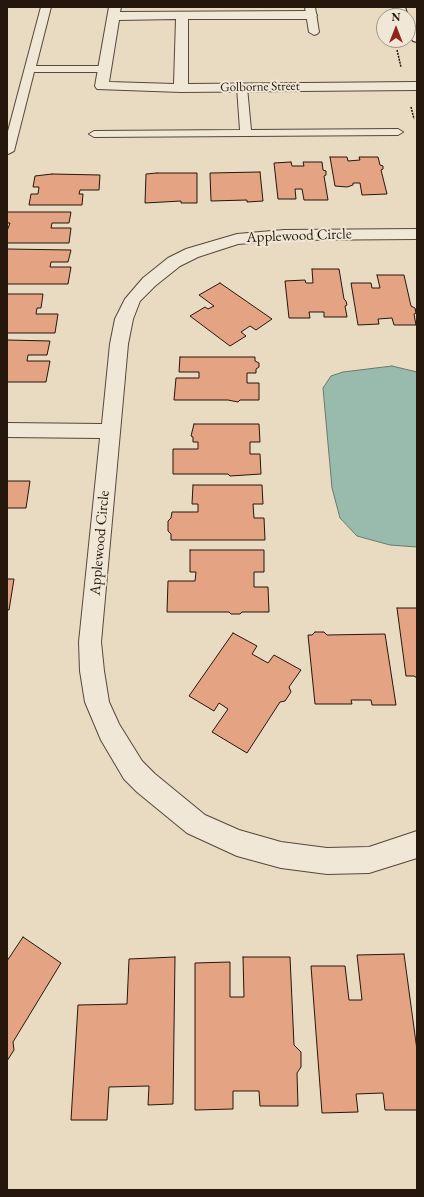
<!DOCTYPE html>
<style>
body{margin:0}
#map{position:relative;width:424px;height:1197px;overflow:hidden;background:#e9dac2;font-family:"EB Garamond",serif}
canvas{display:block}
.frame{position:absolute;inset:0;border:8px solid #25170c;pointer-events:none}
.north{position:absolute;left:376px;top:8px;width:40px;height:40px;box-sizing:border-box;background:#f1e7d7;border:1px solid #9f9486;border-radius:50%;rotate:0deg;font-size:11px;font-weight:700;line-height:16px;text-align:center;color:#25170c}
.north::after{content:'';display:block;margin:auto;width:14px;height:18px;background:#8f2418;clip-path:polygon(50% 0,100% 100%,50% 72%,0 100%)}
</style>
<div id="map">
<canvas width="424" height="1197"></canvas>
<div class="frame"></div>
<div class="north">N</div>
</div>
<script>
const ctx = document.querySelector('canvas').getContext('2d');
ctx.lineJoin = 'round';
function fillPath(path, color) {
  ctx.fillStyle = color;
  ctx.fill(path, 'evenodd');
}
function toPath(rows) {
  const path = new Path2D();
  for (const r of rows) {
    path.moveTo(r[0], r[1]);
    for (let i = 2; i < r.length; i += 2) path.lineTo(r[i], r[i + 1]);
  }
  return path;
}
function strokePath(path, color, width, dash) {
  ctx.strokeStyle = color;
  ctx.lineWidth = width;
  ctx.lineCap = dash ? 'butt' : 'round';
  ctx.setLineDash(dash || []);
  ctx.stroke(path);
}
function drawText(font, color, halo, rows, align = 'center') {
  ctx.font = font + ' "EB Garamond",serif';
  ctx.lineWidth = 4;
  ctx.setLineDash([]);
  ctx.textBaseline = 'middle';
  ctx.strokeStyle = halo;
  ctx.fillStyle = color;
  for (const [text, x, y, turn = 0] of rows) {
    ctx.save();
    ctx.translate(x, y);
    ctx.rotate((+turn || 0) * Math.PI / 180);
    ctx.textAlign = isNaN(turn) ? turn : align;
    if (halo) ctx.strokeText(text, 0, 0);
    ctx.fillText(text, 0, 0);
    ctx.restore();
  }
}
const water = toPath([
 [392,366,417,372,417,547,390,545,357,536,340,518,332,488,323,388,331,376,343,372,392,366]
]);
fillPath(water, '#99bbad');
strokePath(water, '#6b796d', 1);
const building = toPath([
 [330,157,347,157,348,161,360,160,359,157,378,157,380,165,383,166,383,169,381,170,387,194,362,195,360,183,353,183,353,185,347,187,335,186,330,157],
 [291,162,292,166,304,166,303,162,322,162,323,170,326,171,326,175,324,176,328,200,304,200,302,189,295,189,296,199,278,199,274,163,291,162],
 [260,172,263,201,247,202,247,200,211,201,210,173,260,172],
 [157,173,197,173,197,203,181,203,181,201,145,203,146,174,157,173],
 [52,174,100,175,99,190,80,190,79,194,83,194,82,205,29,205,31,194,38,194,39,187,33,187,35,176,52,174],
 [7,212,71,212,69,223,52,223,51,228,71,228,69,243,7,243,7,231,10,223,7,223,7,212],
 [7,249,71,250,68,262,51,262,50,267,71,267,68,284,7,284,7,249],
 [312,269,339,269,344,299,346,301,347,305,345,306,347,317,324,317,324,312,309,312,310,318,289,318,285,281,305,280,306,283,313,283,312,269],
 [377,275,404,275,411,306,415,308,416,313,414,314,416,325,394,325,392,318,378,319,379,324,358,325,351,283,371,283,372,288,380,288,377,275],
 [220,283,272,319,256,330,250,326,241,332,246,336,230,346,190,316,205,307,208,309,214,306,199,295,220,283],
 [7,294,43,294,41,308,37,308,36,314,58,314,55,333,7,333,7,294],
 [7,340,50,341,47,355,28,355,27,361,50,361,46,382,7,382,7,340],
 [180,357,255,357,255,361,259,363,259,367,256,369,256,373,247,373,247,383,259,383,259,400,240,400,238,402,228,400,174,400,176,378,199,378,199,372,179,372,180,357],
 [194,424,259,424,260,442,250,442,250,454,260,454,261,474,230,476,228,474,173,474,173,449,198,449,198,442,193,442,193,437,191,436,194,424],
 [7,481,30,481,26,508,7,508,7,481],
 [193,485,262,485,263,504,253,504,254,518,264,518,265,540,171,540,171,534,168,531,168,521,171,518,172,512,198,512,198,504,192,504,193,485],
 [190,550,264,550,264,572,254,572,254,587,268,587,269,612,242,612,240,614,231,614,229,612,167,612,168,581,195,581,196,572,190,572,190,550],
 [7,579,14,579,9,610,7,610,7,579],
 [397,608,417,608,417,678,414,676,406,676,397,608],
 [315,632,324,632,327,635,385,634,396,705,372,705,371,700,351,700,352,704,315,704,308,635,312,635,315,632],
 [233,633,257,646,252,654,268,663,274,655,301,670,289,687,291,692,285,701,280,702,247,753,212,732,228,709,219,703,214,711,189,696,233,633],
 [23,937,61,963,13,1042,14,1050,7,1061,7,961,23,937],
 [404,954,417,1050,417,1110,385,1110,383,1093,356,1094,358,1112,322,1113,311,966,345,966,349,1000,362,1000,357,955,404,954],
 [175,957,173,1104,148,1105,149,1086,109,1087,107,1120,71,1120,78,1005,127,1004,129,959,175,957],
 [243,957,290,957,294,1045,301,1052,301,1067,297,1073,298,1106,260,1106,259,1091,233,1091,233,1109,195,1110,195,963,230,962,230,997,244,997,243,957]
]);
fillPath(building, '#e4a382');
strokePath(building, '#25170c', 1);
const service = toPath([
 [41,7,51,7,36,66,106,66,111,69,106,72,34,72,14,151,8,154,7,135,41,7],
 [305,7,315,7,319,32,317,34,314,35,309,32,305,7],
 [242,84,247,87,251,130,398,129,403,132,398,135,94,137,89,134,94,131,240,130,237,87,242,84]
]);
const minor = toPath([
 [109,7,121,7,120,12,311,11,315,12,317,15,315,18,311,19,188,19,188,84,417,82,417,90,181,92,97,89,95,86,109,7],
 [176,19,174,84,109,82,119,20,176,19],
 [417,229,417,239,284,240,238,244,198,257,180,266,155,286,140,301,133,319,128,344,101,642,104,671,109,702,119,724,142,761,155,774,205,815,239,830,281,842,327,848,369,847,417,831,417,858,369,873,327,874,281,868,237,856,187,833,137,792,124,779,101,740,85,702,80,671,79,642,100,438,7,437,7,423,102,424,110,344,115,319,125,299,143,278,168,258,186,249,237,234,284,230,417,229]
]);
const secondary = toPath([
 [393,7,405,7,408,16,396,16,393,7],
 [408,21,412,22,417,29,417,42,413,41,408,34,408,21]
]);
strokePath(service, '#56483a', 2);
strokePath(minor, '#56483a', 2);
strokePath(secondary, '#25170c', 2);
strokePath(toPath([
 [397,50,401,67],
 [411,107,414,119]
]), '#25170c', 1.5, [2, 1]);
fillPath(service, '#f1e7d7');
fillPath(minor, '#f1e7d7');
fillPath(secondary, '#f1e7d7');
drawText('13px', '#25170c', '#f1e7d7', [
 ["Golborne Street",260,87,-1]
]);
drawText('15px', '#25170c', '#f1e7d7', [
 ["Applewood Circle",299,236,-2],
 ["Applewood Circle",100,543,-85]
]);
</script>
